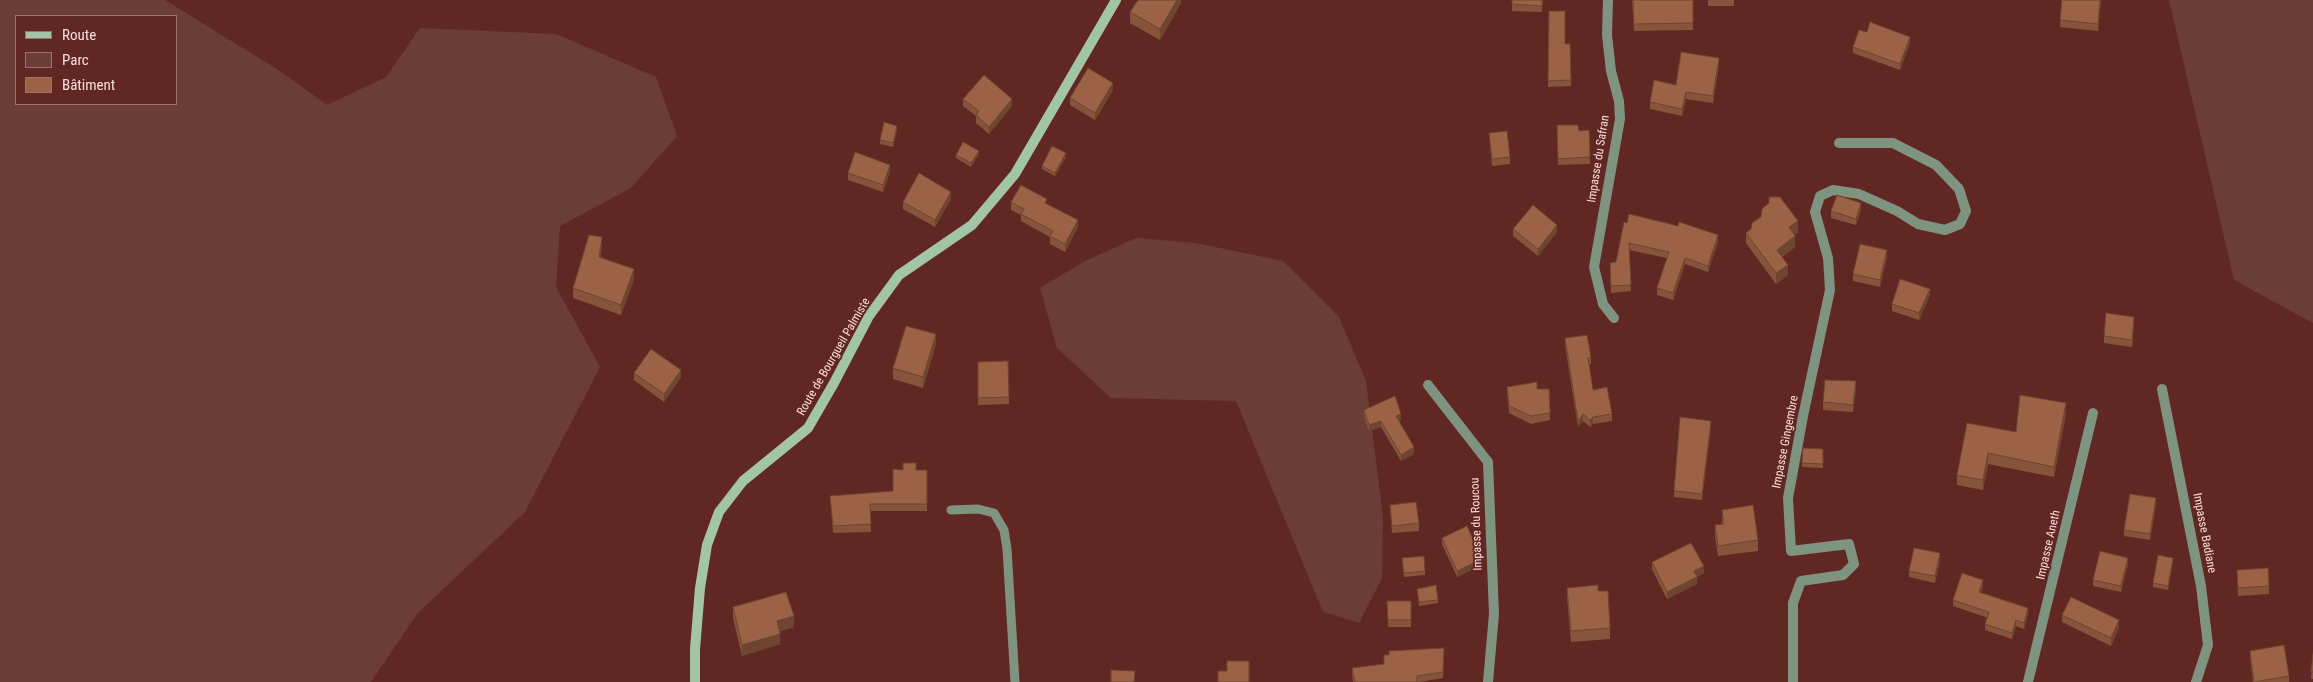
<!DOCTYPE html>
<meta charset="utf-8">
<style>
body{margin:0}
#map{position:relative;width:2313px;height:682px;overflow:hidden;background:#612823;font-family:"Roboto Condensed",sans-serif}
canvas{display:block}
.legend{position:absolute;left:15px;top:15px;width:162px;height:90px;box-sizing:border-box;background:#612823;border:1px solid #9f706c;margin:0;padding:6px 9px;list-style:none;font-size:15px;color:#fbddd9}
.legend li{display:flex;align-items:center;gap:10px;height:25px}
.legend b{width:25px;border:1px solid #9f706c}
</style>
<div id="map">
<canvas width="2313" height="682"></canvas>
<ul class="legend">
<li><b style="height:6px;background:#a2c5a5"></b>Route</li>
<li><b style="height:14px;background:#6a3d37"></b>Parc</li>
<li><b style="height:14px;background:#9c6245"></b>Bâtiment</li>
</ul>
</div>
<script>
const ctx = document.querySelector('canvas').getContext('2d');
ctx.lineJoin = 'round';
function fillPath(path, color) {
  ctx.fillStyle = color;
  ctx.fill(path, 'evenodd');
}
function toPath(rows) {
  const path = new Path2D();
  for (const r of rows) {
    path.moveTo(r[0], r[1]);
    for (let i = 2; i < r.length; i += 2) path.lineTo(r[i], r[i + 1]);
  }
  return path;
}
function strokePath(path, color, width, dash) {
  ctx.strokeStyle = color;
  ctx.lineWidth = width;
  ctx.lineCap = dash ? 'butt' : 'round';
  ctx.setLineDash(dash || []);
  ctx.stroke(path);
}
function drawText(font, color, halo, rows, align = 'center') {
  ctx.font = font + ' "Roboto Condensed",sans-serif';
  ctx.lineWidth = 4;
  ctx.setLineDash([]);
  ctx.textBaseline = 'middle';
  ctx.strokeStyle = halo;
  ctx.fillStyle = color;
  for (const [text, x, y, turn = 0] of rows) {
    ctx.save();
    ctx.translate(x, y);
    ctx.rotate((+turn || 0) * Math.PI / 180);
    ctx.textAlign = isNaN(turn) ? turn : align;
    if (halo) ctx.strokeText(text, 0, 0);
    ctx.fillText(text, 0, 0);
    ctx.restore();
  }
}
fillPath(toPath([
 [0,0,165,0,280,71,327,105,386,77,420,28,556,34,656,77,677,136,631,188,560,226,556,287,600,367,525,512,417,614,371,682,0,682],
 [16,16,176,16,176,104,16,104],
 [2169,0,2313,0,2313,323,2234,280],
 [1136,238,1196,243,1283,261,1339,317,1366,381,1383,517,1382,578,1359,623,1323,612,1236,401,1111,398,1057,348,1040,288,1085,261]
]), '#6a3d37');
strokePath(toPath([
 [951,510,978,509,994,513,1004,530,1007,549,1015,682]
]), '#7e9480', 9);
strokePath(toPath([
 [1608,0,1607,35,1611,71,1619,101,1620,119,1594,267,1603,304,1614,318],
 [1428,385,1488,462,1494,614,1488,682],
 [2162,389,2201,586,2208,645,2196,682],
 [1793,682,1793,603,1801,581,1843,575,1854,564,1849,544,1791,551,1788,498,1803,416,1830,290,1828,258,1815,212,1820,196,1833,190,1859,194,1897,211,1918,224,1945,230,1960,224,1966,211,1959,189,1936,165,1893,143,1839,143],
 [2028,682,2093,413]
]), '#7e9480', 10);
strokePath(toPath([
 [695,682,695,649,700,588,707,545,719,512,743,481,808,428,834,383,869,316,899,275,972,225,1015,174,1116,0]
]), '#a2c5a5', 10);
fillPath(toPath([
 [1181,0,1181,3,1160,40,1130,23,1130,12],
 [1543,0,1542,12,1512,11,1512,4],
 [1632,0,1693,0,1693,30,1634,31],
 [1708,0,1734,0,1734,6,1708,6],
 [2062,0,2101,0,2098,31,2060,27],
 [1549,11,1565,44,1570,44,1571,86,1548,87],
 [1867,32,1910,43,1900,70,1853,53,1853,47],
 [1719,65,1713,103,1686,99,1682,116,1650,109,1650,102],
 [1113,90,1095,120,1070,105,1070,98],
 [963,99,1012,106,989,134,976,123,976,116,963,106],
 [1557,125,1579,131,1589,130,1590,164,1558,165],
 [897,129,893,147,880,144,880,140],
 [1489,133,1510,157,1510,164,1492,166],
 [979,154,971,167,956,158,956,155],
 [1066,157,1055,176,1042,169,1042,166],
 [890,172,883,192,848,180,848,173],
 [951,199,935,227,903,209,903,202],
 [1011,202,1047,204,1078,227,1065,252,1050,244,1050,237,1021,221,1021,215,1011,210],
 [1861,209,1856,225,1831,218,1831,211],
 [1761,217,1798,232,1794,235,1795,247,1782,257,1788,275,1776,284,1746,243,1746,233,1751,229],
 [1624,222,1718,242,1708,272,1685,264,1673,300,1657,295,1657,288,1667,258,1629,250,1631,291,1611,293,1610,269,1616,262],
 [1513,229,1557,232,1538,256,1513,236],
 [602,247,600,257,634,279,621,315,573,298,573,288],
 [1887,257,1880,287,1853,281,1853,274],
 [1930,295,1919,320,1892,311,1892,304],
 [2134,325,2132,347,2104,343,2104,336],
 [1565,338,1591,357,1591,364,1589,364,1593,390,1612,414,1612,421,1593,424,1590,427,1583,421,1578,427,1565,345],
 [936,344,923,388,893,379,893,368],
 [1008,361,1009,404,978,405,978,362],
 [634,373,681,377,664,402,634,380],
 [1507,387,1537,389,1549,389,1550,420,1531,424,1509,413],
 [1856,388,1853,412,1823,410,1823,402],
 [1364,410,1401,420,1399,421,1414,454,1401,461,1381,427,1369,431,1364,416],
 [2066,414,2054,477,1988,464,1983,490,1957,485,1957,475,2016,432],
 [1711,428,1702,500,1674,497,1674,491],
 [1803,448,1823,449,1823,468,1802,467],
 [916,470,927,470,927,511,870,511,871,532,833,533,830,496,893,491],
 [2156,504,2150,540,2124,536,2124,530],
 [1390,505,1419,523,1419,531,1392,533],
 [1722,510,1758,540,1758,551,1718,556,1715,536,1715,525,1722,524],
 [1442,538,1482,565,1457,577,1442,544],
 [1402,558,1425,571,1425,575,1404,577],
 [1940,560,1935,583,1909,577,1909,571],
 [1652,562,1704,573,1697,577,1697,584,1667,599,1652,569],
 [2173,562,2168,590,2153,587,2153,583],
 [2128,564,2121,592,2093,586,2093,580],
 [2237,570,2269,586,2269,594,2238,596],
 [1983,586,1981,593,2028,614,2024,629,2016,626,2012,639,1985,630,1985,624,1988,618,1953,606,1953,600],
 [1567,588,1598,591,1610,628,1610,639,1571,642,1567,598],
 [1417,589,1438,600,1438,603,1419,606],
 [1387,601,1411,601,1411,627,1388,627],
 [733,607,794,627,780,631,780,644,742,656,733,618],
 [2062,615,2119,628,2111,646,2062,622],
 [1444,648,1443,678,1419,682,1353,682,1352,675,1352,668,1384,664,1389,655],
 [2250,651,2289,676,2289,682,2253,682,2250,657],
 [2313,654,2313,679,2311,679]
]), '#86543b');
fillPath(toPath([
 [1177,0,1181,0,1181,3,1160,40,1160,29],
 [2100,0,2101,0,2098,31,2098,24],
 [1910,37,1910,43,1900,70,1900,64],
 [1719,58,1719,65,1713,103,1713,96],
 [1113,83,1113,90,1095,120,1095,113],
 [1686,92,1686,99,1682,116,1682,109],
 [1012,99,1012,106,989,134,989,127],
 [979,151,979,154,971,167,971,163],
 [1066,153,1066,157,1055,176,1055,173],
 [890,165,890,172,883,192,883,185],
 [951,192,951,199,935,227,935,220],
 [1861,203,1861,209,1856,225,1856,219],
 [1078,220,1078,227,1065,252,1065,244],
 [1798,221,1798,232,1789,238,1789,227],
 [1557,225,1557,232,1538,256,1538,249],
 [1718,235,1718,242,1708,272,1708,266],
 [1795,236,1795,247,1777,260,1777,250],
 [602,237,602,247,599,267,599,257],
 [1887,250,1887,257,1880,287,1880,280],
 [1685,258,1685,264,1673,300,1673,293],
 [1788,265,1788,275,1776,284,1776,273],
 [634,269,634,279,621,315,621,305],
 [1930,289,1930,295,1919,320,1919,313],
 [2134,317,2134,325,2132,347,2132,340],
 [936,334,936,344,923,388,923,377],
 [681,370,681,377,664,402,664,394],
 [1856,381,1856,388,1853,412,1853,405],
 [2066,403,2066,414,2054,477,2054,467],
 [1401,414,1401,420,1396,422,1396,416],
 [1583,414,1583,421,1578,427,1578,421],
 [1593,417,1593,424,1590,427,1590,420],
 [1381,421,1381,427,1369,431,1369,425],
 [1711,421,1711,428,1702,500,1702,494],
 [1414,447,1414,454,1401,461,1401,455],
 [1988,453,1988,464,1983,490,1983,480],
 [2156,498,2156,504,2150,540,2150,534],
 [1940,553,1940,560,1935,583,1935,576],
 [2128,558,2128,564,2121,592,2121,586],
 [1482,559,1482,565,1457,577,1457,571],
 [1704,566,1704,573,1694,578,1694,571],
 [1697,577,1697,584,1667,599,1667,592],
 [1983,580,1983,586,1979,598,1979,592],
 [2028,608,2028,614,2024,629,2024,623],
 [794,616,794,627,777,631,777,621],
 [2016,620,2016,626,2012,639,2012,633],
 [2119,620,2119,628,2111,646,2111,638],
 [780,634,780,644,742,656,742,645]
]), '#6d4530');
const building = toPath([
 [1138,0,1177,0,1160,29,1130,12,1138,0],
 [1512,0,1542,0,1542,6,1512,4,1512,0],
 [1633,0,1693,0,1693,23,1634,24,1633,0],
 [2062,0,2100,0,2098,24,2060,20,2062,0],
 [1549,11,1565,11,1565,44,1570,44,1571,80,1548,81,1549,11],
 [1870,22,1910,37,1900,64,1853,47,1859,30,1867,32,1870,22],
 [1681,52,1719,58,1713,96,1686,92,1682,109,1650,102,1654,80,1676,85,1681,52],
 [1088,68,1113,83,1095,113,1070,98,1088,68],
 [984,75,1012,99,989,127,976,115,979,111,963,99,984,75],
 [884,122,897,126,893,143,880,140,884,122],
 [1557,125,1578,125,1579,131,1589,130,1590,157,1558,159,1557,125],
 [1507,131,1510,157,1492,159,1489,133,1507,131],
 [963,142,979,151,971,163,956,155,963,142],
 [1052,146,1066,153,1055,173,1042,166,1052,146],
 [855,152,890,165,883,185,848,173,855,152],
 [919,173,951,192,935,220,903,202,919,173],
 [1021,185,1047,199,1045,203,1078,220,1065,244,1050,236,1053,231,1021,214,1024,209,1011,202,1021,185],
 [1837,195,1861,203,1856,219,1831,211,1837,195],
 [1769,197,1780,197,1798,221,1789,227,1795,236,1777,250,1788,265,1776,273,1746,233,1751,229,1752,223,1761,217,1762,209,1769,203,1769,197],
 [1533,205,1557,225,1538,249,1513,229,1533,205],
 [1629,214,1678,226,1679,222,1718,235,1708,266,1685,258,1673,293,1657,288,1669,252,1629,243,1631,285,1611,286,1610,263,1616,262,1624,222,1627,223,1629,214],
 [589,235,602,237,599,257,634,269,621,305,573,288,589,235],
 [1860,244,1887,250,1880,280,1853,274,1860,244],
 [1900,279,1930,289,1919,313,1892,304,1900,279],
 [2106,313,2134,317,2132,340,2104,336,2106,313],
 [906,326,936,334,923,377,893,368,906,326],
 [1587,335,1591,357,1588,358,1593,390,1607,387,1612,414,1593,417,1590,420,1583,414,1578,421,1565,338,1587,335],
 [651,349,681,370,664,394,634,373,651,349],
 [1008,361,1009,397,978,398,978,362,1008,361],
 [1825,380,1856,381,1853,405,1823,402,1825,380],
 [1537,382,1537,389,1549,389,1550,413,1531,416,1509,406,1507,387,1537,382],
 [2020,395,2066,403,2054,467,1988,453,1983,480,1957,475,1967,423,2016,432,2020,395],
 [1395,396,1401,414,1396,416,1414,447,1401,455,1381,421,1369,425,1364,410,1395,396],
 [1680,417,1711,421,1702,494,1674,491,1680,417],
 [1803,448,1823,449,1823,464,1802,463,1803,448],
 [903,463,916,463,916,470,927,470,927,504,870,504,871,524,833,526,830,496,893,491,893,469,903,470,903,463],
 [2130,494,2156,498,2150,534,2124,530,2130,494],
 [1416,502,1419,523,1392,526,1390,505,1416,502],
 [1753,505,1758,540,1718,546,1715,525,1724,524,1722,510,1753,505],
 [1467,526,1482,559,1457,571,1442,538,1467,526],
 [1691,543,1704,566,1694,571,1697,577,1667,592,1652,562,1691,543],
 [1914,548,1940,553,1935,576,1909,571,1914,548],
 [2100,551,2128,558,2121,586,2093,580,2100,551],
 [2158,555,2173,558,2168,586,2153,583,2158,555],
 [1424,556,1425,571,1404,573,1402,558,1424,556],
 [2268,568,2269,586,2238,588,2237,570,2268,568],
 [1962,573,1983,580,1979,592,2028,608,2024,623,2016,620,2012,633,1985,624,1989,612,1953,600,1962,573],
 [1436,585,1438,600,1419,602,1417,589,1436,585],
 [1598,585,1598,591,1608,591,1610,628,1571,631,1567,588,1598,585],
 [786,592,794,616,777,621,780,634,742,645,733,607,786,592],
 [2071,597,2119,620,2111,638,2062,615,2071,597],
 [1387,601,1411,601,1411,620,1388,620,1387,601],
 [2284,645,2289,676,2254,682,2250,651,2284,645],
 [1444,648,1443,672,1417,676,1417,682,1355,682,1352,668,1384,664,1384,655,1389,655,1389,651,1444,648],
 [2313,654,2313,672,2311,672,2313,654],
 [1227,661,1249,661,1249,682,1218,682,1218,671,1227,671,1227,661],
 [1111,670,1135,671,1134,682,1111,682,1111,670]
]);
fillPath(building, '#9c6245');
strokePath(building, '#6d4530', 1);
drawText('12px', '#fbddd9', '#612823', [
 ["Impasse du Safran",1599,159,-81],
 ["Route de Bourgueil Palmiste",834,357,-60],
 ["Impasse Gingembre",1786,442,-79],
 ["Impasse du Roucou",1477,524,-92],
 ["Impasse Badiane",2204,533,79],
 ["Impasse Aneth",2049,545,-77]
]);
</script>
